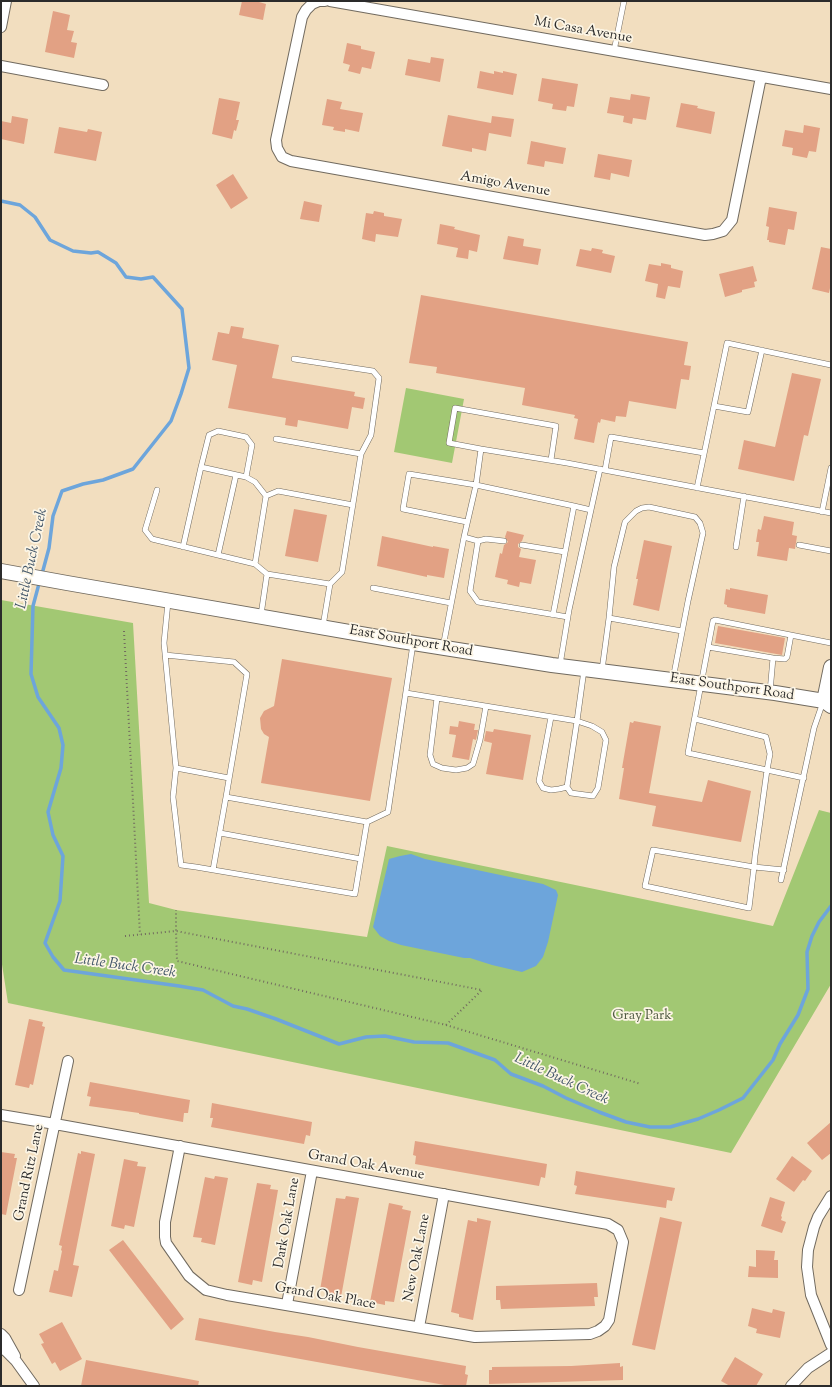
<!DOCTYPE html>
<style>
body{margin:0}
#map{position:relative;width:832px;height:1387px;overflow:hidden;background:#f2debf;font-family:"Sorts Mill Goudy",serif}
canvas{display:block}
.frame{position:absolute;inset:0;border:2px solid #2b2b2b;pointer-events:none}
</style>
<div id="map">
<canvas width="832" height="1387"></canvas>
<div class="frame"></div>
</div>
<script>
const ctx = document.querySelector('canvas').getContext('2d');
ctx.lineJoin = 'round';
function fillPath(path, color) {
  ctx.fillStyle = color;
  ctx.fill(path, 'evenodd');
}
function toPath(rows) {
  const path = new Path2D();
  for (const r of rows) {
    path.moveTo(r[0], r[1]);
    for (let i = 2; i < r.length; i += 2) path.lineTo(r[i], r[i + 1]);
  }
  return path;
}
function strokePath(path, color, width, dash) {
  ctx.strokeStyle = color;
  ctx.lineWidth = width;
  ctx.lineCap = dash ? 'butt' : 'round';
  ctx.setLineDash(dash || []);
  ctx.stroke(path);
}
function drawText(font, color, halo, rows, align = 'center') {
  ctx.font = font + ' "Sorts Mill Goudy",serif';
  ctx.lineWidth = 3.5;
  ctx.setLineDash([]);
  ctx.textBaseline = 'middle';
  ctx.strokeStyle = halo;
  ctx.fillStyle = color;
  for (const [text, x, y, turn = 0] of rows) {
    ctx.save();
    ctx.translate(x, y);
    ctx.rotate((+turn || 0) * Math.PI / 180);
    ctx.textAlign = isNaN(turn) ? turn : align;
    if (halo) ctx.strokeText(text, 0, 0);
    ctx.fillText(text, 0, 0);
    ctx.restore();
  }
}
fillPath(toPath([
 [406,388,464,399,452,463,394,452],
 [1,600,133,623,149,903,176,910,367,937,387,846,773,926,819,810,831,813,831,984,731,1153,8,1003,1,958]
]), '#a2c873');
fillPath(toPath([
 [411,854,425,859,543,884,556,890,558,895,548,942,543,957,536,966,522,972,492,965,470,958,464,958,401,945,389,941,380,936,373,927,389,859,400,856]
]), '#6da5db');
strokePath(toPath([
 [1,201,20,205,35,217,50,240,73,251,91,253,98,252,116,263,126,277,141,279,153,277,182,309,189,368,181,394,171,421,133,469,103,480,83,484,62,491,53,516,49,548,42,574],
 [40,580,33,606,31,674,38,697,59,728,63,745,61,768,48,812,53,835,63,856,60,901,45,943,53,957,64,970,179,986,203,990,233,1006,247,1009,276,1019,339,1044,366,1037,385,1036,414,1042,448,1043,495,1060,511,1074,543,1086,566,1098,599,1112,626,1122,650,1127,670,1127,698,1119,719,1110,743,1098,773,1060,780,1044,798,1015,808,989,807,952,812,936,819,922,831,906]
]), '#6da5db', 3.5);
fillPath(toPath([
 [242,1,260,1,259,2,266,4,263,20,239,15],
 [53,11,70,15,67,30,74,31,71,42,77,43,74,58,45,52],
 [347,43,361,46,361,49,375,52,371,69,362,67,360,74,348,71,350,65,343,63],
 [431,57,444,59,440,82,405,75,408,59,430,63],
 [480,71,494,74,494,71,503,73,503,71,517,74,513,95,477,88],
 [542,78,578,84,574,107,567,106,566,111,552,109,553,104,538,101],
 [631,94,650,97,646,120,633,118,632,124,623,122,624,116,607,113,610,97,630,100],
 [219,98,240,102,236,120,239,120,236,131,234,130,232,139,212,134],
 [327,99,342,102,340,109,363,113,359,132,345,129,345,132,333,130,334,127,322,125],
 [681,103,698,106,697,108,715,112,711,134,676,127],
 [448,115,491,123,492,116,514,119,511,137,489,133,486,151,472,148,472,152,442,146],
 [12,116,28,119,24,144,1,139,1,121,11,123],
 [804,125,820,128,816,152,809,151,807,158,792,155,793,148,782,146,785,130,803,133],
 [59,127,87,132,88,129,102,132,96,161,54,153],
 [531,141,566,148,563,164,545,161,544,167,527,164],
 [598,154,632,160,629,177,611,173,610,180,594,177],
 [233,174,248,198,231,209,216,185],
 [304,201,322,205,319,222,300,219],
 [769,207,797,212,794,230,788,229,785,245,769,242,769,240,767,240,769,227,766,226],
 [374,211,384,213,384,216,402,219,398,237,376,234,375,242,362,239,366,213,373,214],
 [440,224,455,227,454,229,480,235,477,252,469,250,468,259,456,257,458,248,437,244],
 [508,236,524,239,523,246,541,249,538,265,503,259],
 [821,247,831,249,831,283,829,293,812,289],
 [592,248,603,250,602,253,615,256,611,273,576,266,580,249,591,251],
 [661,263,671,265,671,268,683,271,680,288,668,286,665,299,656,297,658,284,645,281,649,264,661,266],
 [753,266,757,281,754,282,755,287,742,290,742,292,725,297,719,274],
 [421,295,688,342,684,365,691,366,689,380,681,379,676,409,629,401,626,417,616,416,615,422,601,419,600,423,598,422,594,443,574,439,578,419,574,418,575,415,522,405,525,388,436,373,437,367,409,363],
 [231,326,244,328,242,338,279,345,272,378,355,392,354,396,365,398,363,409,352,407,348,429,298,420,297,427,285,425,286,418,228,408,237,365,212,360,218,332,229,334],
 [792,373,821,379,808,436,804,435,794,481,738,469,744,440,775,447],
 [294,509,327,515,318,562,285,556],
 [764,516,794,522,792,535,797,536,795,549,789,548,787,561,757,556,759,542,756,542,758,529,761,530],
 [507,531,524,535,522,541,518,544,518,547,521,549,519,557,536,560,531,584,520,582,519,587,507,584,508,580,495,577,500,553,502,554,504,545,508,542,505,537],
 [382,536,433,547,433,546,449,549,444,578,427,575,427,577,377,566],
 [644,540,672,546,659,611,633,605,638,579,636,579],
 [730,588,768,595,765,614,727,607,727,605,724,604,726,589,730,590],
 [718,626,785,638,782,655,715,643],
 [282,659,392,678,370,801,261,783,269,737,264,734,261,729,260,718,264,711,274,706],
 [459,721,475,724,474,730,478,730,476,740,473,739,469,760,452,757,456,735,449,734,450,726,458,727],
 [634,721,661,726,649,793,702,802,708,780,751,791,741,842,652,826,656,806,619,799,624,768,622,768,630,722,633,723],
 [494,729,531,735,523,780,486,774,492,743,484,741,486,731,493,732],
 [29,1019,43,1022,42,1026,45,1027,33,1085,30,1084,29,1088,15,1085],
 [90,1082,190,1100,188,1113,184,1113,183,1122,139,1114,139,1113,89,1106,91,1097,87,1096],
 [212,1103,312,1122,310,1136,306,1135,304,1144,211,1127,213,1118,210,1118],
 [831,1122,831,1153,822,1160,807,1143],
 [415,1141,547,1164,545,1178,541,1177,539,1186,415,1164,416,1156,413,1155],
 [81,1151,95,1154,73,1265,79,1266,72,1297,49,1292,54,1270,58,1271,62,1251,61,1250,62,1246,59,1245,78,1153,81,1154],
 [1,1152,15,1154,14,1158,17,1158,6,1215,1,1214],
 [792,1156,812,1171,805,1181,803,1180,794,1192,776,1179],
 [124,1159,138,1162,137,1166,146,1167,134,1227,125,1225,124,1229,111,1226],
 [576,1171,675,1188,672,1201,667,1200,666,1208,575,1194,577,1186,574,1185],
 [215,1176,228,1178,215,1245,201,1242,202,1238,193,1237,205,1177,214,1179],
 [257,1183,271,1185,270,1189,278,1190,262,1282,253,1280,252,1285,238,1282],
 [346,1196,359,1198,341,1297,327,1294,328,1291,320,1290,336,1198,345,1199],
 [770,1197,785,1202,781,1216,782,1217,781,1220,786,1222,782,1233,761,1226],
 [389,1203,403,1206,402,1209,411,1211,394,1302,385,1301,385,1305,370,1302],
 [660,1217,682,1222,655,1350,632,1345],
 [477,1218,491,1221,473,1320,459,1317,459,1314,451,1312,468,1220,477,1222],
 [123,1240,184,1319,171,1330,109,1250],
 [756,1250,775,1251,774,1260,778,1260,778,1278,748,1277,749,1266,756,1267],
 [597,1283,598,1297,594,1297,595,1306,501,1309,500,1300,496,1300,496,1286],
 [752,1308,772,1313,773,1309,785,1312,780,1338,756,1333,757,1329,748,1326],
 [199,1318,275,1332,308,1337,358,1347,466,1366,465,1374,468,1375,466,1386,450,1386,195,1340],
 [62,1322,82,1359,60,1371,55,1362,52,1364,41,1344,44,1343,39,1334],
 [735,1357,763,1374,756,1386,730,1386,721,1381],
 [86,1360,199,1381,198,1386,81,1386],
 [620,1363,620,1367,623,1366,623,1380,489,1384,489,1370,492,1370,492,1367,571,1366]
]), '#e2a184');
const lane = toPath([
 [614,51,624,1],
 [714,406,748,412,762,350],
 [276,439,361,454],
 [481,449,449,443,455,408,556,426,551,460],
 [605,470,611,437,704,453],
 [246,477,252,445,246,437,218,431,209,435,201,467,246,477,255,482,266,496],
 [697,488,727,343,831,365],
 [157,490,145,530,152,539,255,564,267,574,261,615],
 [822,512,831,468],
 [467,522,403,509,409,474,476,485,574,506],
 [464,537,478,541,470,591,478,602,568,617],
 [478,541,486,539,504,541],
 [522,545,565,552],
 [799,545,831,551],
 [183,547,201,467],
 [736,547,744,496],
 [218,555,236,475],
 [255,564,266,496,278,491,353,505],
 [267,574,330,584,342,572,361,454,371,435,379,378,373,371,294,359],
 [373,588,451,603],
 [168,602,164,643,176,768,173,797,181,865,196,867,355,894,367,822,388,812,413,644],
 [553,615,574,506,591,510],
 [609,618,682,631],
 [323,626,330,584],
 [443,647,464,537,476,485,481,449,567,463,831,513],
 [708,647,773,658],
 [165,655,234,662,247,674,226,797,367,822],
 [560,665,569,610,600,469],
 [602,670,609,618,614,567,625,522,636,511,642,508,649,507,695,517,700,523,703,533,688,601,673,679],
 [770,692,773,658,785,659,787,657,791,635],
 [406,693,577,721,584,670],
 [437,698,430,755,433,764,442,768,456,770,467,768,473,764,480,740,486,706],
 [551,717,539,781,543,788,551,790,559,789,567,787],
 [695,719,766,737,770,754,767,770,760,821,755,856,754,867,749,908,645,886,653,850,754,867,784,870],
 [577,721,592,726,602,732,606,740,598,788,593,796,571,793,567,787,577,721],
 [176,768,229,778],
 [804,778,688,753,713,621,715,620,831,643],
 [220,833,361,859],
 [213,870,226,797],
 [781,880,814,728,823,702]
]);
const street = toPath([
 [325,1,319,1,312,4,306,10,302,17,276,140,277,148,282,157,291,161,705,235,713,234,723,231,732,220,761,77],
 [330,1,831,89],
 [1,27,6,1],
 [1,66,103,85],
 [1,1115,55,1124,608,1224,618,1230,623,1242,609,1320,605,1326,598,1331,590,1334,475,1337,227,1295,206,1290,189,1276,166,1243,165,1237,165,1222,180,1146],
 [831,1196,818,1217,814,1227,808,1250,807,1267,811,1295,831,1345],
 [19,1290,68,1061],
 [287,1304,312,1171],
 [419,1327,444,1194],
 [1,1334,5,1338,15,1356],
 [1,1348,6,1351,16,1361,34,1386],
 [791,1386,808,1368,831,1353]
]);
const secondary = toPath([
 [1,571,67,583,401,641,552,665,775,693,824,701,831,706],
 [824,701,831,667]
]);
strokePath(lane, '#716a5f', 6);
strokePath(street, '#716a5f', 12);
strokePath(secondary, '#716a5f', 16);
strokePath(toPath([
 [124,631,140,935],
 [125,936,176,931,482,990,446,1025,177,961,176,931,176,910],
 [446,1025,641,1084]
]), '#716a5f', 2, [1, 3]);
strokePath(lane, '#fff', 5);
strokePath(street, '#fff', 10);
strokePath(secondary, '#fff', 14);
drawText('14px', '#2b2b2b', '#fcf5e5', [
 ["Mi Casa Avenue",583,31,10],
 ["Amigo Avenue",505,185,10],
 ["East Southport Road",411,642,10],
 ["East Southport Road",732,688,8],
 ["Grand Oak Avenue",366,1166,10],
 ["Grand Ritz Lane",30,1173,-78],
 ["Dark Oak Lane",288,1223,-80],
 ["New Oak Lane",418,1258,-79],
 ["Grand Oak Place",325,1297,10]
]);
drawText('14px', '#4f5a41', '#fcf5e5', [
 ["Gray Park",642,1017]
]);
drawText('italic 15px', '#425669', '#fcf5e5', [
 ["Little Buck Creek",33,559,-78],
 ["Little Buck Creek",125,967,8],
 ["Little Buck Creek",561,1080,25]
]);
</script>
